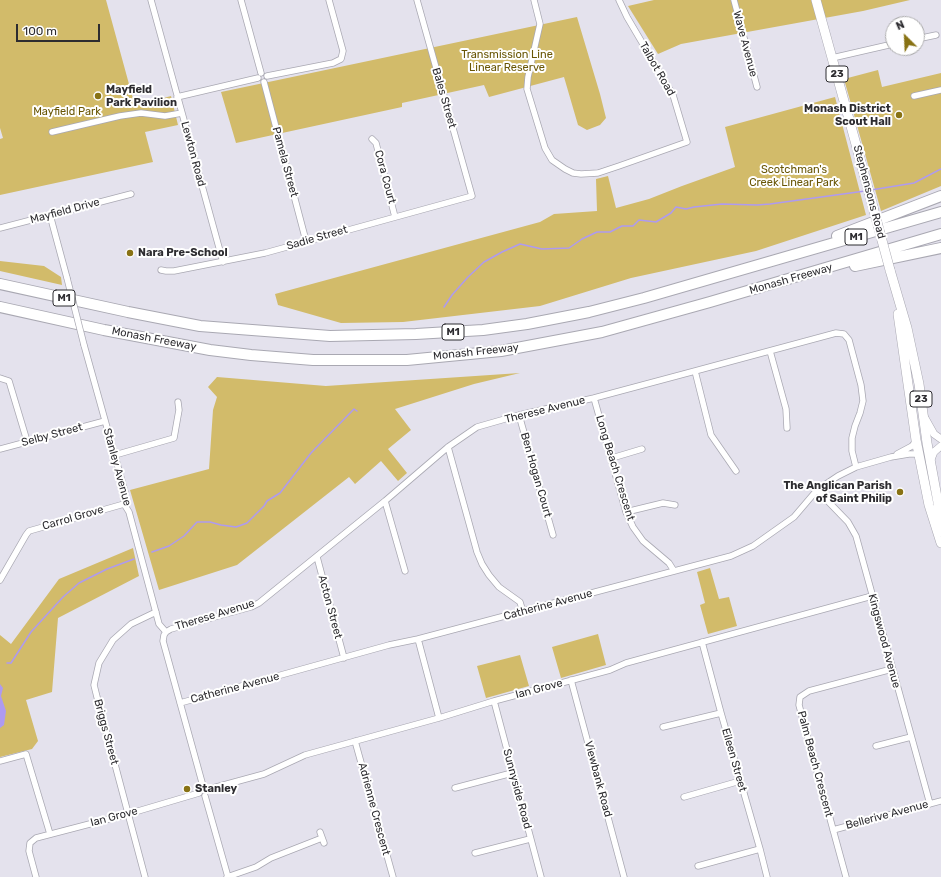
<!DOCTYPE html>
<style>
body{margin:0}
#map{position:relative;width:941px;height:877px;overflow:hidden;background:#e4e2ed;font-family:Rubik,sans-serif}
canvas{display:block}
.north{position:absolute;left:885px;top:16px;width:40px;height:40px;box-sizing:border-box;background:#fff;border:1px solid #ababac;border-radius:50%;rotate:336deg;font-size:11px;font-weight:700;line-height:16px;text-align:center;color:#2d2c30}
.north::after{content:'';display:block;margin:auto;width:14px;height:18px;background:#887214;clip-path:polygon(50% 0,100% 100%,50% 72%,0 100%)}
.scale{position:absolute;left:16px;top:24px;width:84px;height:18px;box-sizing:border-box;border:2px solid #2d2c30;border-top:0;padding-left:5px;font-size:12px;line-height:14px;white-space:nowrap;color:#2d2c30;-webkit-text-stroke:3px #fff;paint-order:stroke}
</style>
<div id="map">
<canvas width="941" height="877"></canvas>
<div class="north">N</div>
<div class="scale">100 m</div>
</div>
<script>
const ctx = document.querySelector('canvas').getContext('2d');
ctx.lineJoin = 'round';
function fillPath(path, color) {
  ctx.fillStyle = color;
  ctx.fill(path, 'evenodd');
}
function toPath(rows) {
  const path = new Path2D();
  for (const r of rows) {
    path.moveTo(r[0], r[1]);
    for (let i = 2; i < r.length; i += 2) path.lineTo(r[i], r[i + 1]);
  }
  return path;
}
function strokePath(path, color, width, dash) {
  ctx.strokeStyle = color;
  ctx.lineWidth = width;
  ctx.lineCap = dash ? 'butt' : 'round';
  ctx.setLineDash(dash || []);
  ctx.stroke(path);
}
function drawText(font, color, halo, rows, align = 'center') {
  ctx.font = font + ' Rubik,sans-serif';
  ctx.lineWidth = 4;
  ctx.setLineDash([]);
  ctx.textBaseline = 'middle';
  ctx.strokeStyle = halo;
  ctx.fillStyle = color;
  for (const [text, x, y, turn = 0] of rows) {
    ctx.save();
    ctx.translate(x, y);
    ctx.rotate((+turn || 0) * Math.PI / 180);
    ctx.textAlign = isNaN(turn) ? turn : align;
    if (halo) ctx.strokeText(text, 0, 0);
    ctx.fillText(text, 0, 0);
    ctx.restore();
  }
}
fillPath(toPath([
 [0,0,106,0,135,106,171,96,178,125,145,132,153,162,0,195,0,139,3,138,0,128],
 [654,0,910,0,863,11,681,44,658,54,628,6],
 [577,17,600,94,606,118,600,125,587,130,578,125,564,77,489,97,484,85,402,103,402,107,236,143,221,92],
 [878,70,882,87,941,73,941,186,881,211,844,79],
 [835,97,866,215,756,251,631,278,540,306,403,322,341,323,278,305,275,294,540,222,554,214,597,211,596,179,608,176,616,208,649,199,682,186,735,167,725,127],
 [0,261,44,266,61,277,62,285,0,271],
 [520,373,474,384,395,409,411,430,388,449,407,473,398,481,381,461,355,484,349,477,237,565,159,590,130,490,209,469,213,410,217,397,208,387,217,377,326,386],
 [133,548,139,576,58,618,52,692,26,700,38,741,32,749,0,757,0,635,11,644,59,579],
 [710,568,719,599,729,597,737,626,708,634,700,605,705,603,697,572],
 [598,634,606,665,561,678,552,647],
 [520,655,529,686,486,698,477,666]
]), '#d2bb6a');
fillPath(toPath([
 [0,684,3,688,1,696,6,711,4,725,0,728]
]), '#ae9af0');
strokePath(toPath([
 [871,190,914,183,941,169],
 [444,307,452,295,468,277,484,262,502,252,520,244,542,249,569,248,582,239,597,232,610,232,622,226,633,226,639,220,656,222,671,213,676,207,686,209,694,207,722,204,757,205,770,204,865,191],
 [152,552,169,546,184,536,197,522,210,522,221,525,236,527,247,523,264,506,267,501,280,493,311,453,354,409,357,411],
 [7,663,11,663,31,632,63,597,79,583,107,569,134,559]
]), '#ae9af0', 1.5);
const minor = toPath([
 [151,0,223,262],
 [241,0,261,73],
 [534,0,540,24,528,77,527,89,545,148,552,160,565,169,573,173,581,174,598,173,619,166,687,142,673,95,627,17,619,0],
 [734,0,757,87],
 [917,39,936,35],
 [832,58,893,44],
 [267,76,333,63,341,59,343,51,329,0],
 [264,82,306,241],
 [914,96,941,90],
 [177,97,258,78],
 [52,132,120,116,141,113,165,116,182,113],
 [372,139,376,143,395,217],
 [50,215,67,278],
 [0,228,131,194],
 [161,270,166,271,174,271,265,253,472,196,417,0],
 [84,345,125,492,124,504,129,512,159,624,166,632,164,635,163,641,203,786],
 [770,351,786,409,787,428],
 [695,371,711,435,736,471],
 [0,378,9,381,27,441],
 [594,398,626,512,633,527,643,541,669,563,674,571],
 [519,415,553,535],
 [448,447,477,552,482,564,489,575,499,587,520,602,523,612],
 [0,449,105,421],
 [897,454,912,446,916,441],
 [115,455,174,438,179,410,178,402],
 [612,458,642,449],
 [817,490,848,522,856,536,930,804],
 [385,501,405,571],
 [626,512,663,503,675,505],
 [317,557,344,658],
 [0,580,26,535,29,531,124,504],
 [166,632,171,629,251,607,259,603,385,501,448,447,477,427,519,415,594,398,695,371,836,333,844,334,849,340,861,385,863,401,860,413,855,426,852,438,852,451,856,467],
 [418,639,439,718],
 [702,642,721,713,760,849,767,877],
 [571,680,624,877],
 [494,701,541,877],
 [180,703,389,645,418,639,731,556,753,546,794,517,817,490,838,476,856,467,891,457,909,454,919,454],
 [663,727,721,713],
 [355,741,393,877],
 [876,746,911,737],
 [0,761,26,754,50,834],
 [455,788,512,773],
 [209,789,264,774,305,755,439,718,494,701,610,670,626,663,872,596],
 [205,796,228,877],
 [684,797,740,781],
 [833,830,941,801],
 [320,832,324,843],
 [475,853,530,839],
 [698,866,760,849],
 [36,877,29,851,30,843,36,838,128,814,199,793],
 [145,877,97,697,94,685,99,663,113,640,131,624,156,612],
 [227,877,256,867,271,858,322,838],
 [846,877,799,705,800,697,809,691,892,669]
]);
const tertiary = toPath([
 [925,418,934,434,941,439],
 [930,462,934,452,941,446]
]);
const primary = toPath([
 [816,0,857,148],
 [890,270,907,328,919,384,927,443,939,508,938,533],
 [898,314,916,440,929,505,941,543]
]);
const motorway = toPath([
 [837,236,941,196],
 [855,266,941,248],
 [0,284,128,312,200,326,330,336,416,334,483,330,527,324,589,312,644,298,941,212],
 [0,307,104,330,210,350,251,355,313,360,407,360,501,351,602,332,710,302,941,234]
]);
strokePath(minor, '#a9a8b2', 7);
strokePath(tertiary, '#a9a8b2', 8);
strokePath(primary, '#a9a8b2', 10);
strokePath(motorway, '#a9a8b2', 12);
strokePath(minor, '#fff', 5.5);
strokePath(tertiary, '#fff', 7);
strokePath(primary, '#fff', 9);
strokePath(motorway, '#fff', 10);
const minorBridge = toPath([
 [67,278,84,345]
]);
const primaryBridge = toPath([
 [857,148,890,270]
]);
strokePath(minorBridge, '#a9a8b2', 7, []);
strokePath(primaryBridge, '#a9a8b2', 10, []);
strokePath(minorBridge, '#fff', 5.5);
strokePath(primaryBridge, '#fff', 9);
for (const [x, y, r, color] of [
 [98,96,4,"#887214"],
 [899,115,4,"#887214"],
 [130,253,4,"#887214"],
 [900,492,4,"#887214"],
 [187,789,4,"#887214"]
]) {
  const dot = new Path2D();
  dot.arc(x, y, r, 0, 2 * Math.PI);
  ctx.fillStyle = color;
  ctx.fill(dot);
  strokePath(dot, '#fff', 1.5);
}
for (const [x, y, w] of [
 [837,74,22],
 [856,237,22],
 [64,298,22],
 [453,332,22],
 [921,399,22]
]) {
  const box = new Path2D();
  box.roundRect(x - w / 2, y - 8, w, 16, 3);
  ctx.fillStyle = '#fff';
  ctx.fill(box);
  strokePath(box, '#2d2c30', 1);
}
drawText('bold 10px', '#2d2c30', null, [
 ["23",837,74],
 ["M1",856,237],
 ["M1",64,298],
 ["M1",453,332],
 ["23",921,399]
]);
drawText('11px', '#2d2c30', '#fff', [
 ["Wave Avenue",745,44,75],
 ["Talbot Road",657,69,60],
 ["Bales Street",444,98,74],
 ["Lewton Road",193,154,75],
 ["Pamela Street",285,162,75],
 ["Cora Court",385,177,75],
 ["Stephensons Road",869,192,75],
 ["Mayfield Drive",65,211,-15],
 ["Sadie Street",317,238,-16],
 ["Monash Freeway",791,279,-16],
 ["Monash Freeway",154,339,11],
 ["Monash Freeway",476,352,-6],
 ["Therese Avenue",545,410,-14],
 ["Selby Street",52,435,-15],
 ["Stanley Avenue",117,467,75],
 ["Long Beach Crescent",615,468,73],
 ["Ben Hogan Court",536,475,74],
 ["Carrol Grove",73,518,-16],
 ["Catherine Avenue",548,605,-15],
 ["Acton Street",330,607,75],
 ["Therese Avenue",215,615,-17],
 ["Kingswood Avenue",884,641,75],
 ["Catherine Avenue",235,688,-15],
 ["Ian Grove",539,689,-15],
 ["Briggs Street",106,732,75],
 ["Eileen Street",734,760,74],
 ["Palm Beach Crescent",815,764,75],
 ["Viewbank Road",598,779,75],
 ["Sunnyside Road",517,789,75],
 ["Adrienne Crescent",374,809,75],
 ["Bellerive Avenue",887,815,-15],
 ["Ian Grove",114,817,-15]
]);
drawText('11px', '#695605', '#fff', [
 ["Transmission Line",507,55],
 ["Linear Reserve",507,68],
 ["Mayfield Park",67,112],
 ["Scotchman's",794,170],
 ["Creek Linear Park",794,183]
]);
drawText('bold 11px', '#2d2c30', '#fff', [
 ["Mayfield",106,90],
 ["Park Pavilion",106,103],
 ["Monash District",891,109,"right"],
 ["Scout Hall",891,122,"right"],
 ["Nara Pre-School",138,253],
 ["The Anglican Parish",892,486,"right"],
 ["of Saint Philip",892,499,"right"],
 ["Stanley",195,789]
], 'left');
</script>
